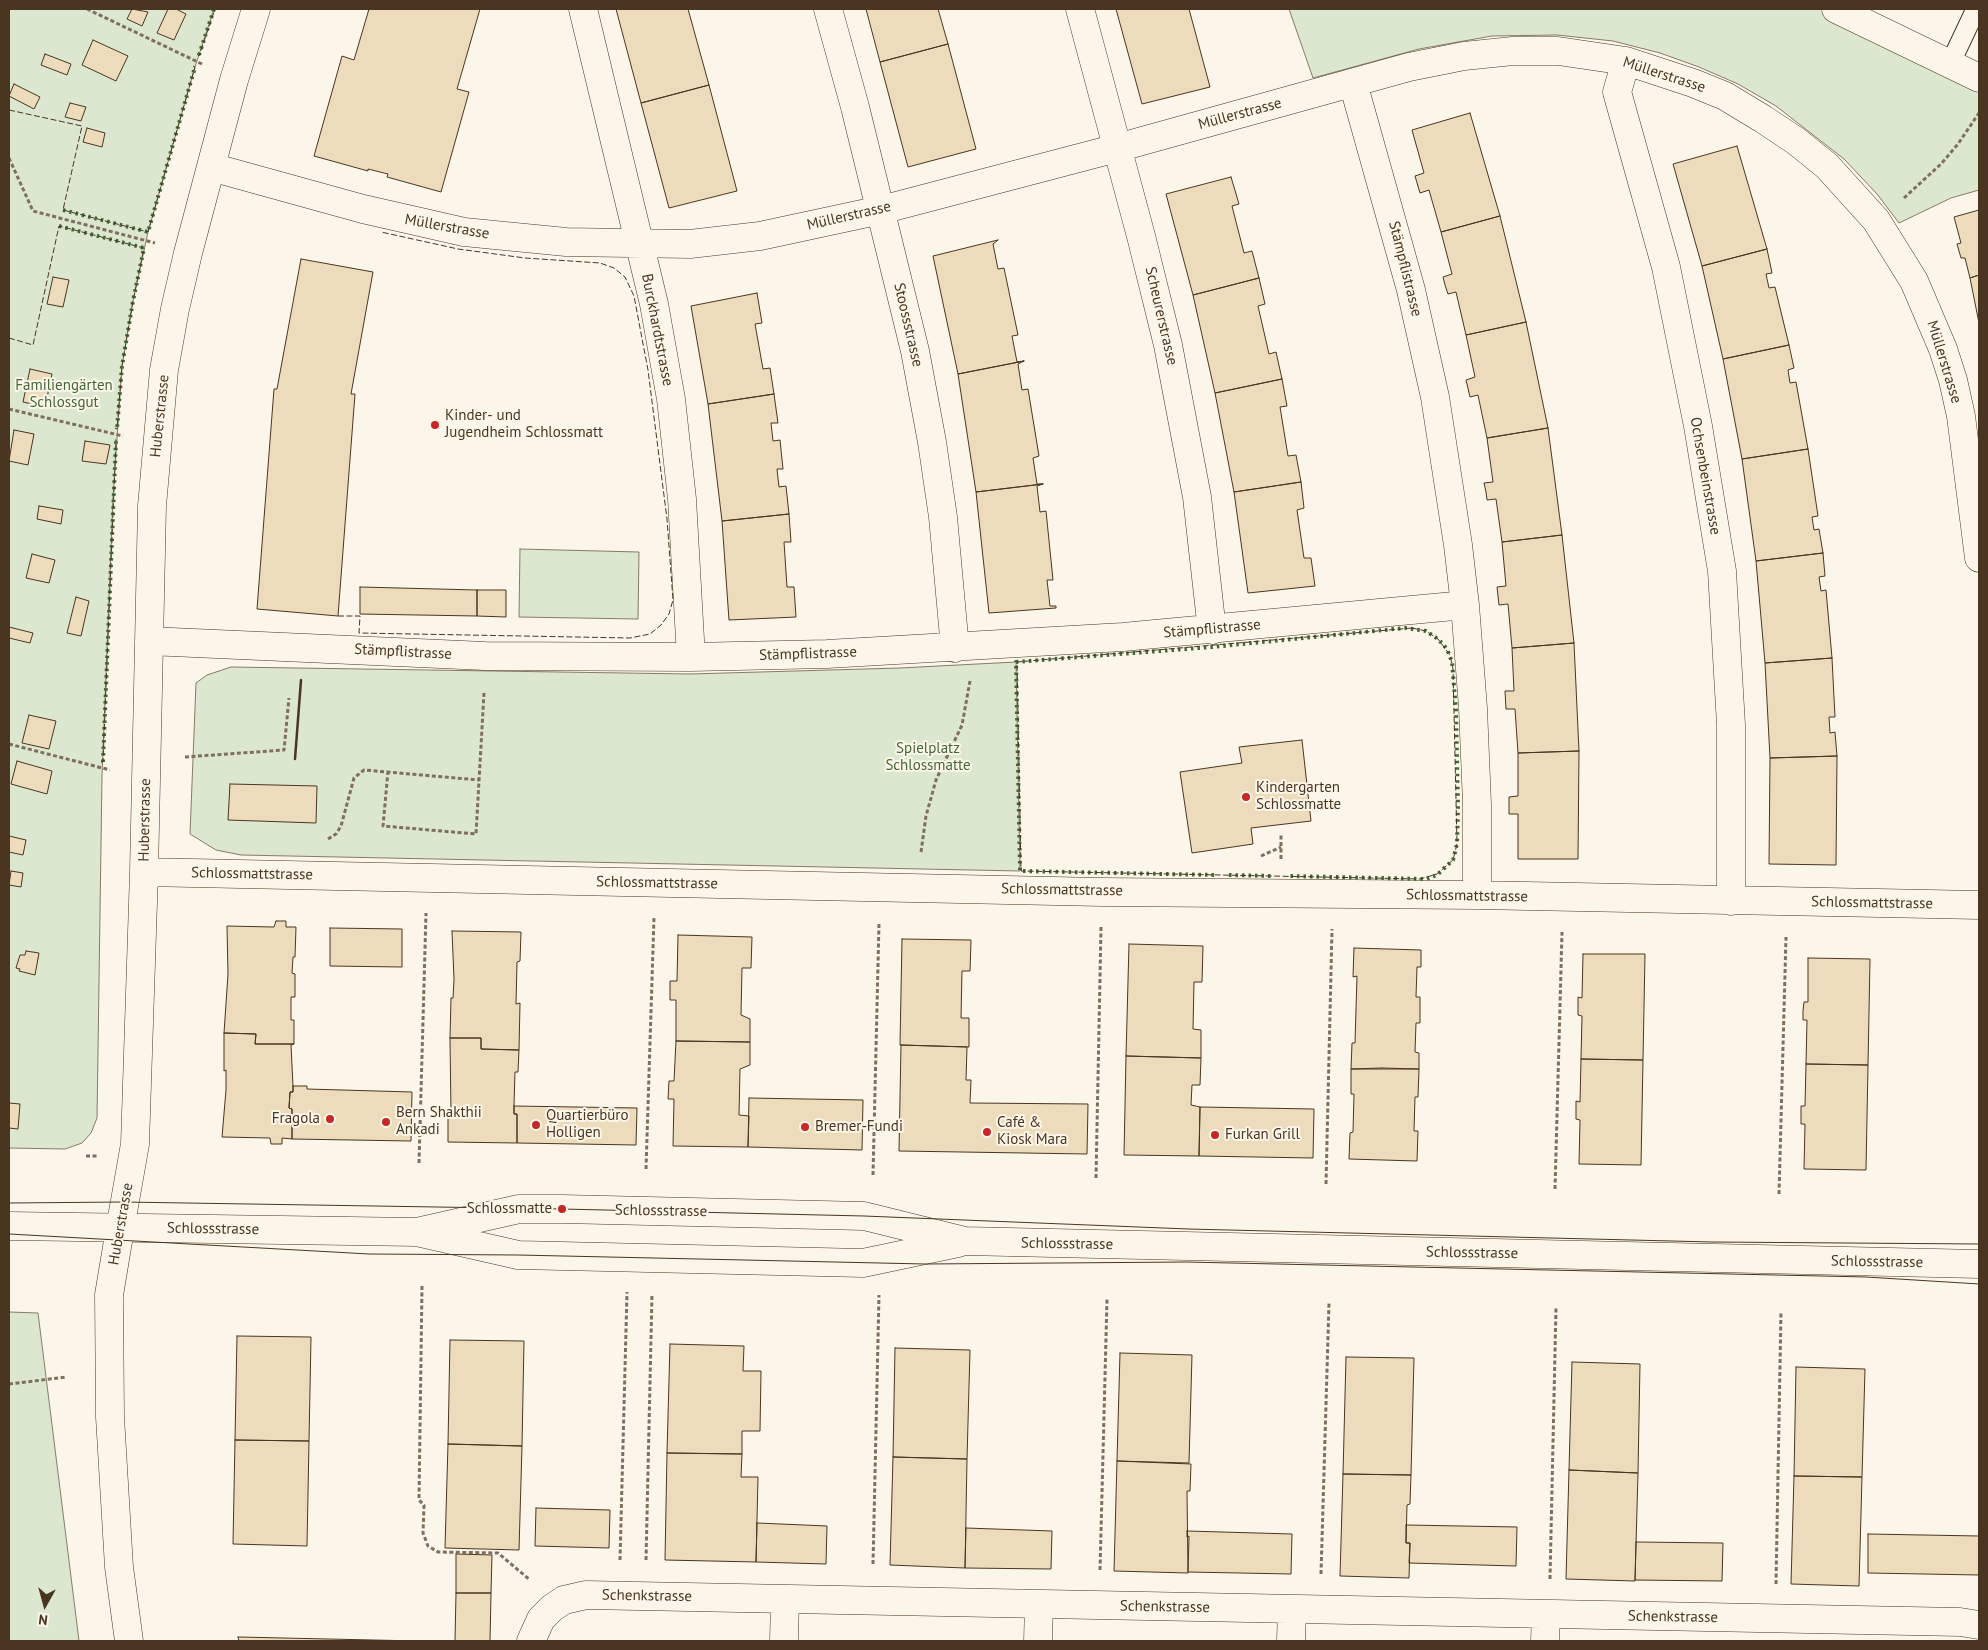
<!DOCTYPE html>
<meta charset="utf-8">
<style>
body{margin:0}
#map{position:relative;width:1988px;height:1650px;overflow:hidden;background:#fbf6e9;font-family:"PT Sans",sans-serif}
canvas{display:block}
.frame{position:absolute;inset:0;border:10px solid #4a3520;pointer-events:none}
.north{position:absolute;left:20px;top:1580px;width:50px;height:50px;-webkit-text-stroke:4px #fbf6e9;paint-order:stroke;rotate:187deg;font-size:14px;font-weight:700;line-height:20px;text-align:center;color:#4a3520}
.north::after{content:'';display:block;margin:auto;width:18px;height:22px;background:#4a3520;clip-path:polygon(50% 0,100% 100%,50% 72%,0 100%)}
</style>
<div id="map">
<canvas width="1988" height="1650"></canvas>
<div class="frame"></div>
<div class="north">N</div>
</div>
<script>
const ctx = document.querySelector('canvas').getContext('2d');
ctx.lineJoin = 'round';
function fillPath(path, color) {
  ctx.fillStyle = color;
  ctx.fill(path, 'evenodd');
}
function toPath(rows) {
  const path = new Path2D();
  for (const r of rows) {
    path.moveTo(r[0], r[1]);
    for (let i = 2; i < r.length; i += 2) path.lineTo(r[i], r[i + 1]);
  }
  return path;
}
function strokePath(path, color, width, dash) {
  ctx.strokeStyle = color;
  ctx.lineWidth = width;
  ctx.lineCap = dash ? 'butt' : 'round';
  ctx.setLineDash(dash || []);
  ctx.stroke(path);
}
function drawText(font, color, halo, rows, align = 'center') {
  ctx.font = font + ' "PT Sans",sans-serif';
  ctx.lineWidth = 4;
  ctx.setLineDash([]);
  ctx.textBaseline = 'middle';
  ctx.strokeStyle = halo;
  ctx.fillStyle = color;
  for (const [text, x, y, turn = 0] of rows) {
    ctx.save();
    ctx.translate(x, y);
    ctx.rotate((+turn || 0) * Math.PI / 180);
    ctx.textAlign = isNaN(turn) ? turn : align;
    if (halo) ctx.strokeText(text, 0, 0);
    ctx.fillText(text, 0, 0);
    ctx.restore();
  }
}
const green = toPath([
 [9,9,214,9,195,67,148,232,133,301,122,366,113,497,102,776,97,1118,91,1133,82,1143,65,1149,9,1148,9,9],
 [1289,9,1830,9,1979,81,1979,190,1951,198,1899,223,1877,194,1844,159,1776,106,1738,84,1699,67,1660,53,1613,41,1557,35,1492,36,1419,49,1313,78,1289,9],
 [520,549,639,552,638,619,519,617,520,549],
 [1016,662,1020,871,241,855,216,850,190,834,196,683,207,675,231,667,690,674,900,668,1016,662],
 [9,1312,38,1313,79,1641,9,1641,9,1312]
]);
fillPath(green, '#dce7d0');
strokePath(green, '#887966', 1);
const building = toPath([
 [132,9,148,12,142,26,127,19,132,9],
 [168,9,176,9,186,14,174,40,157,33,168,9],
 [369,9,480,9,457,89,469,92,441,192,387,177,388,174,368,169,368,171,314,156,342,56,354,60,369,9],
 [616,9,688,9,709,85,641,103,616,9],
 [866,9,938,9,948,44,880,62,866,9],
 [1116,9,1189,9,1210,87,1142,104,1116,9],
 [93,40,128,56,116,81,82,65,93,40],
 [948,44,976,149,908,167,880,62,948,44],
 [45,54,71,64,67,75,41,65,45,54],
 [14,84,40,97,34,109,9,96,14,84],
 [709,85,737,191,669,208,641,103,709,85],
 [70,103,86,107,81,121,65,117,70,103],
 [1470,113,1500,216,1441,232,1429,190,1420,193,1415,176,1424,173,1412,130,1470,113],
 [87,128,105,133,102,147,83,142,87,128],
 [1737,146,1767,249,1702,266,1673,164,1737,146],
 [1231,177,1239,204,1232,206,1244,253,1252,251,1259,278,1193,295,1166,194,1231,177],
 [1979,210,1979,275,1970,278,1965,258,1961,258,1957,244,1961,243,1954,217,1979,210],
 [1500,216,1526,322,1466,335,1456,292,1448,294,1445,285,1443,277,1452,274,1441,232,1500,216],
 [998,240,993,244,998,269,1004,268,1018,335,1012,336,1017,362,1024,361,958,374,933,256,998,240],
 [1767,249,1772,273,1766,274,1769,288,1775,287,1789,345,1723,359,1702,266,1767,249],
 [301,259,373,272,351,394,355,394,338,616,257,609,274,389,277,389,301,259],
 [1979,275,1979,323,1970,278,1979,275],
 [53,277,69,280,63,307,47,304,53,277],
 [1259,278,1265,304,1258,306,1269,354,1276,352,1282,379,1215,393,1193,295,1259,278],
 [757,293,762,323,755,324,763,369,770,368,774,394,708,404,691,306,757,293],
 [1526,322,1548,428,1487,438,1478,395,1470,397,1466,380,1475,377,1466,335,1526,322],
 [1789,345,1794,368,1788,370,1790,383,1796,382,1808,449,1742,459,1723,359,1789,345],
 [1024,361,1018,364,1022,390,1028,389,1039,456,1033,458,1037,484,1043,484,976,492,958,374,1024,361],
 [30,369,52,374,45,407,23,402,30,369],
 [1282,379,1287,406,1280,407,1288,456,1296,455,1301,482,1234,492,1215,393,1282,379],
 [774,394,778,423,771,423,773,441,780,440,783,469,777,469,779,487,786,486,789,514,722,521,708,404,774,394],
 [1548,428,1562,535,1502,542,1496,499,1487,500,1486,492,1484,483,1493,482,1487,438,1548,428],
 [14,430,34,434,28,465,9,461,14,430],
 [85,441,110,445,106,464,82,461,85,441],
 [1808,449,1818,516,1812,517,1814,530,1819,529,1823,553,1756,561,1742,459,1808,449],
 [1301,482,1304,508,1297,510,1304,558,1311,558,1315,586,1248,593,1234,492,1301,482],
 [1043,484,1037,486,1040,512,1046,511,1053,580,1047,580,1050,606,1056,606,1056,608,989,613,976,492,1043,484],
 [39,506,63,510,61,524,37,519,39,506],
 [789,514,791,542,784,542,787,587,794,587,796,617,729,620,722,521,789,514],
 [1562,535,1574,643,1512,648,1508,604,1499,605,1497,587,1506,586,1502,542,1562,535],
 [1823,553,1825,576,1819,577,1821,591,1826,590,1832,658,1765,663,1756,561,1823,553],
 [32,554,55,560,49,583,26,578,32,554],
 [360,587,477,590,477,616,360,614,360,587],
 [477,590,506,590,506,617,477,616,477,590],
 [76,597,89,601,81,636,67,633,76,597],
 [9,627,33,633,30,643,9,638,9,627],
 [1574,643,1579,751,1518,753,1515,709,1506,709,1505,691,1514,691,1512,648,1574,643],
 [1832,658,1835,717,1829,717,1830,733,1835,732,1837,756,1770,758,1765,663,1832,658],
 [29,715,56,721,49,749,22,743,29,715],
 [1302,740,1311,821,1251,828,1253,844,1192,853,1180,772,1242,763,1239,747,1302,740],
 [1579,751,1578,859,1518,859,1518,814,1509,814,1509,797,1518,796,1518,753,1579,751],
 [1837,756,1836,865,1769,864,1770,758,1837,756],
 [17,761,52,771,47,794,11,784,17,761],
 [230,784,317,786,316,823,228,820,230,784],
 [9,836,26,840,23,855,9,852,9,836],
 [11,871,23,873,21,887,9,885,11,871],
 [276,921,286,921,286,927,296,927,295,957,293,957,292,973,295,974,295,997,291,997,291,1020,294,1020,294,1044,255,1044,256,1034,224,1033,228,974,227,926,274,927,276,921],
 [330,928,402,929,402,967,330,966,330,928],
 [452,931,521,932,520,961,517,962,516,1004,520,1003,519,1050,481,1049,481,1038,450,1038,451,998,453,998,454,979,452,931],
 [678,935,752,937,751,968,742,968,741,1015,750,1019,750,1042,676,1041,676,1000,670,1000,670,981,677,981,678,935],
 [902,939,971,940,970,971,962,971,961,1018,969,1018,969,1047,900,1045,902,939],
 [1129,944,1203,946,1202,982,1194,982,1193,1029,1201,1030,1201,1058,1126,1056,1129,944],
 [1354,948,1421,950,1421,967,1417,967,1416,997,1420,997,1420,1023,1416,1023,1415,1052,1419,1053,1419,1069,1351,1069,1352,1043,1355,1043,1357,976,1353,977,1354,948],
 [26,951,39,953,35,975,19,971,20,969,16,968,20,955,25,955,26,951],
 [1583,954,1645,954,1643,1060,1581,1059,1582,1016,1578,1015,1578,997,1582,998,1583,954],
 [1808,958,1870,959,1868,1065,1806,1064,1807,1020,1803,1020,1803,1011,1804,1002,1808,1002,1808,958],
 [224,1033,256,1034,255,1044,294,1044,291,1045,293,1086,293,1092,290,1092,289,1108,292,1109,292,1139,282,1138,282,1144,271,1144,270,1138,222,1137,226,1090,226,1070,224,1071,224,1033],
 [450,1038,481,1038,481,1049,519,1050,518,1072,515,1072,514,1106,514,1114,517,1114,517,1143,448,1142,448,1113,451,1113,450,1038],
 [676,1041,750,1042,750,1065,740,1069,739,1115,749,1116,748,1147,673,1146,674,1099,668,1099,669,1081,674,1081,676,1041],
 [901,1045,967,1047,966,1080,971,1080,970,1103,1088,1104,1087,1154,899,1151,901,1045],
 [1126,1056,1201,1058,1200,1085,1192,1085,1191,1105,1200,1107,1199,1156,1124,1155,1126,1056],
 [1581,1059,1643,1060,1641,1165,1579,1164,1580,1120,1576,1119,1576,1101,1580,1102,1581,1059],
 [1806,1064,1868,1065,1866,1170,1804,1169,1805,1124,1801,1124,1801,1106,1805,1106,1806,1064],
 [1382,1068,1419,1069,1418,1097,1415,1097,1414,1131,1418,1131,1417,1161,1349,1159,1350,1133,1353,1132,1354,1094,1351,1094,1351,1069,1382,1068],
 [293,1086,307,1086,307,1089,412,1092,411,1141,292,1139,292,1109,289,1108,290,1092,293,1092,293,1086],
 [749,1098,863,1100,862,1150,748,1147,749,1098],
 [9,1103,20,1104,18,1129,9,1128,9,1103],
 [514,1106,637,1108,636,1145,517,1143,517,1114,514,1114,514,1106],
 [1200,1107,1314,1109,1313,1158,1199,1156,1200,1107],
 [237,1336,311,1337,309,1441,235,1440,237,1336],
 [450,1340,524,1341,522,1446,448,1444,450,1340],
 [670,1344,744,1346,743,1371,761,1371,760,1431,742,1431,742,1454,667,1453,670,1344],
 [895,1348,970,1350,967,1459,893,1457,895,1348],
 [1120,1353,1192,1355,1189,1463,1117,1461,1120,1353],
 [1346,1357,1414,1358,1411,1475,1343,1474,1346,1357],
 [1572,1362,1640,1364,1638,1473,1569,1470,1572,1362],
 [1796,1367,1865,1369,1862,1477,1794,1476,1796,1367],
 [235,1440,309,1441,307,1546,233,1544,235,1440],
 [448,1444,522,1446,519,1550,445,1548,448,1444],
 [667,1453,742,1454,741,1477,758,1477,756,1562,665,1560,667,1453],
 [893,1457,967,1459,965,1568,890,1565,893,1457],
 [1117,1461,1191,1464,1190,1491,1187,1491,1188,1573,1114,1571,1117,1461],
 [1569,1470,1638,1473,1635,1581,1566,1579,1569,1470],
 [1343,1474,1411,1475,1410,1504,1407,1505,1406,1543,1410,1543,1409,1578,1340,1576,1343,1474],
 [1794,1476,1862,1477,1859,1586,1791,1584,1794,1476],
 [536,1508,610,1510,609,1548,535,1546,536,1508],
 [757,1523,827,1526,826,1564,756,1562,757,1523],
 [1406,1525,1517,1527,1516,1566,1409,1563,1410,1543,1406,1543,1406,1525],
 [966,1528,1052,1531,1051,1569,965,1568,966,1528],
 [1187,1531,1292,1534,1291,1574,1188,1572,1189,1536,1187,1537,1187,1531],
 [1868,1534,1979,1536,1979,1575,1868,1573,1868,1534],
 [1636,1542,1723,1543,1722,1581,1635,1580,1636,1542],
 [456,1554,492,1555,491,1593,456,1593,456,1554],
 [456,1593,491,1593,490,1641,455,1641,456,1593],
 [238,1637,239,1637,418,1641,239,1641,238,1637]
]);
fillPath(building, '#ecdcbc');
strokePath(building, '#4a3520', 1);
const service = toPath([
 [1950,64,1976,9]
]);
const minor = toPath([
 [583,9,654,304,671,399,682,499,691,657],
 [828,9,855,107,915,351,932,442,943,517,955,648],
 [1080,9,1141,236,1168,345,1197,497,1212,630],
 [1626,61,1617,92,1666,267,1698,426,1722,571,1731,725,1731,901],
 [1353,83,1411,290,1435,397,1458,545,1465,605,1473,708,1477,804,1477,895],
 [211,167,363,209,464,232,566,242,690,244,760,236,881,210,1117,148,1409,67,1464,56,1513,51,1558,51,1626,61,1693,83,1725,96,1763,119,1796,141,1827,166,1876,220,1914,281,1943,349,1953,380,1961,416,1979,558],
 [149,641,485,656,691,657,827,654,1123,637,1465,605],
 [144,872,1102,892,1477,895,1979,905],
 [120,1229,135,1144,144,872,152,506,164,370,175,309,188,253,234,80,256,9],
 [531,1641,541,1619,552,1608,564,1600,586,1595,1960,1622,1979,1625],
 [784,1641,785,1599],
 [1038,1641,1039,1605],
 [1291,1641,1292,1609],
 [1545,1641,1546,1614]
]);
const tertiary = toPath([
 [120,1229,109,1295,110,1417,119,1567,129,1641]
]);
const secondary = toPath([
 [1836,9,1979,78]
]);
const primary = toPath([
 [9,1226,417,1232,518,1255,863,1263,958,1243],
 [417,1232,519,1209,562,1209,864,1216,965,1241,1979,1264]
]);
strokePath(service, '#4a3520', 21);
strokePath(minor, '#4a3520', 29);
strokePath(tertiary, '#4a3520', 29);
strokePath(secondary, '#4a3520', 29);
strokePath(primary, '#4a3520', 29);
strokePath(toPath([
 [87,9,202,64],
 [9,158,33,211,155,243],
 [1904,198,1941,164,1958,144,1979,113],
 [9,409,123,436],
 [9,744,110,770],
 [185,757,284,750,289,698],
 [388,771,383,826,476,834,484,693],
 [328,839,336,834,341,826,354,778,364,770,479,780],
 [921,852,926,816,936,780,962,725,970,681],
 [1261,856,1281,847],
 [1281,859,1281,835],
 [86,1156,97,1156],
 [419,1163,426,913],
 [646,1169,654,917],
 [873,1175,879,923],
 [1096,1178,1101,927],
 [1326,1184,1332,929],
 [1555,1189,1562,932],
 [1779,1194,1786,937],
 [422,1286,419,1500,424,1505,423,1533,428,1546,438,1552,498,1553,530,1580],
 [9,1384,67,1377],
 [620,1560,627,1292],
 [646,1560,652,1294],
 [873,1564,879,1295],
 [1100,1570,1107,1299],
 [1321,1574,1329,1303],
 [1550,1579,1556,1307],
 [1776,1584,1781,1311]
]), '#7f6f5c', 3, [4, 2.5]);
strokePath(service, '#fbf6e9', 19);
strokePath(minor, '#fbf6e9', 28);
strokePath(tertiary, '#fbf6e9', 28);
strokePath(secondary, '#fbf6e9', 28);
strokePath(primary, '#fbf6e9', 28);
strokePath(toPath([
 [9,1203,124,1202,562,1209,864,1216,1188,1229,1712,1242,1979,1244],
 [9,1234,369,1254,518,1255,925,1264,1186,1262,1866,1277,1979,1284]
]), '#4a3520', 1);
strokePath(toPath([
 [199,55,214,9],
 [63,210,148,232,195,67],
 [59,226,144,248,133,301,122,366,117,429],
 [103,762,116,440],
 [1214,875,1020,871,1016,662,1212,647,1405,628,1426,631,1438,639,1447,649,1452,662,1456,710,1458,806,1457,844,1453,860,1437,875,1426,879,1288,876],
 [1229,875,1272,876]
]), '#436837', 4, [2.5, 4]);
strokePath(toPath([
 [197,54,199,56,215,9],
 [9,110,82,126,63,210,148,232,195,67,193,66],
 [9,338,33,345,59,226,144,248,133,301,122,366,117,429,115,428],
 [338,616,360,616,359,633,630,638,650,634,661,625,669,614,673,600,667,519,648,370,634,296,625,277,614,268,600,263,525,258,458,249,381,232],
 [1412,628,1426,631,1438,639,1450,655,1453,669,1457,844,1453,860,1437,874,1420,879,1021,871,1017,662,1412,628],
 [101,762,103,762,116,440,115,440]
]), '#4a3520', 1, [6, 2.5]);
strokePath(toPath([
 [295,759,301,680]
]), '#4a3520', 2.5);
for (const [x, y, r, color] of [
 [435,425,5,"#c62828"],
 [1246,797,5,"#c62828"],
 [330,1119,5,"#c62828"],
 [386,1122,5,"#c62828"],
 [536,1125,5,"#c62828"],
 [805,1127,5,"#c62828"],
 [987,1132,5,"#c62828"],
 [1215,1135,5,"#c62828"],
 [562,1209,5,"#c62828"]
]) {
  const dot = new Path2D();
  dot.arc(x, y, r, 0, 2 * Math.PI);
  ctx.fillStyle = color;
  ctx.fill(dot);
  strokePath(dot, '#fbf6e9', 2);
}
drawText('15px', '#4a3520', '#fbf6e9', [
 ["Müllerstrasse",1664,75,18],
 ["Müllerstrasse",1240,114,-15],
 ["Müllerstrasse",849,216,-13],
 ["Müllerstrasse",447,227,10],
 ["Stämpflistrasse",1405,269,76],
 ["Scheurerstrasse",1161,316,77],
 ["Stoossstrasse",908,325,77],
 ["Burckhardtstrasse",657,330,79],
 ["Müllerstrasse",1944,362,73],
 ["Huberstrasse",160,416,-84],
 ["Ochsenbeinstrasse",1705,476,80],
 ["Stämpflistrasse",1212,629,-5],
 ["Stämpflistrasse",403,652,3],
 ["Stämpflistrasse",808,654,-2],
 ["Huberstrasse",145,820,-89],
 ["Schlossmattstrasse",252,874,1],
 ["Schlossmattstrasse",657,883,1],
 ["Schlossmattstrasse",1062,890,1],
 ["Schlossmattstrasse",1467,896,1],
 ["Schlossmattstrasse",1872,903,1],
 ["Schlossstrasse",661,1211,1],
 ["Huberstrasse",121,1224,-80],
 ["Schlossstrasse",213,1229,1],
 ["Schlossstrasse",1067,1244,1],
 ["Schlossstrasse",1472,1253,1],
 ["Schlossstrasse",1877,1262,1],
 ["Schenkstrasse",647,1596,1],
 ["Schenkstrasse",1165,1607,1],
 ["Schenkstrasse",1673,1617,1]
]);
drawText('15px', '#436837', '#fbf6e9', [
 ["Familiengärten",64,386],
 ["Schlossgut",64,403],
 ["Spielplatz",928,749],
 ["Schlossmatte",928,766]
]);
drawText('15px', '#4a3520', '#fbf6e9', [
 ["Kinder- und",445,416],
 ["Jugendheim Schlossmatt",445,433],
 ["Kindergarten",1256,788],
 ["Schlossmatte",1256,805],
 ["Bern Shakthii",396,1113],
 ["Ankadi",396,1130],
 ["Quartierbüro",546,1116],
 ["Holligen",546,1133],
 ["Fragola",320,1119,"right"],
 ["Café &",997,1123],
 ["Kiosk Mara",997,1140],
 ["Bremer-Fundi",815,1127],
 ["Furkan Grill",1225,1135],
 ["Schlossmatte",552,1209,"right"]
], 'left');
</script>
